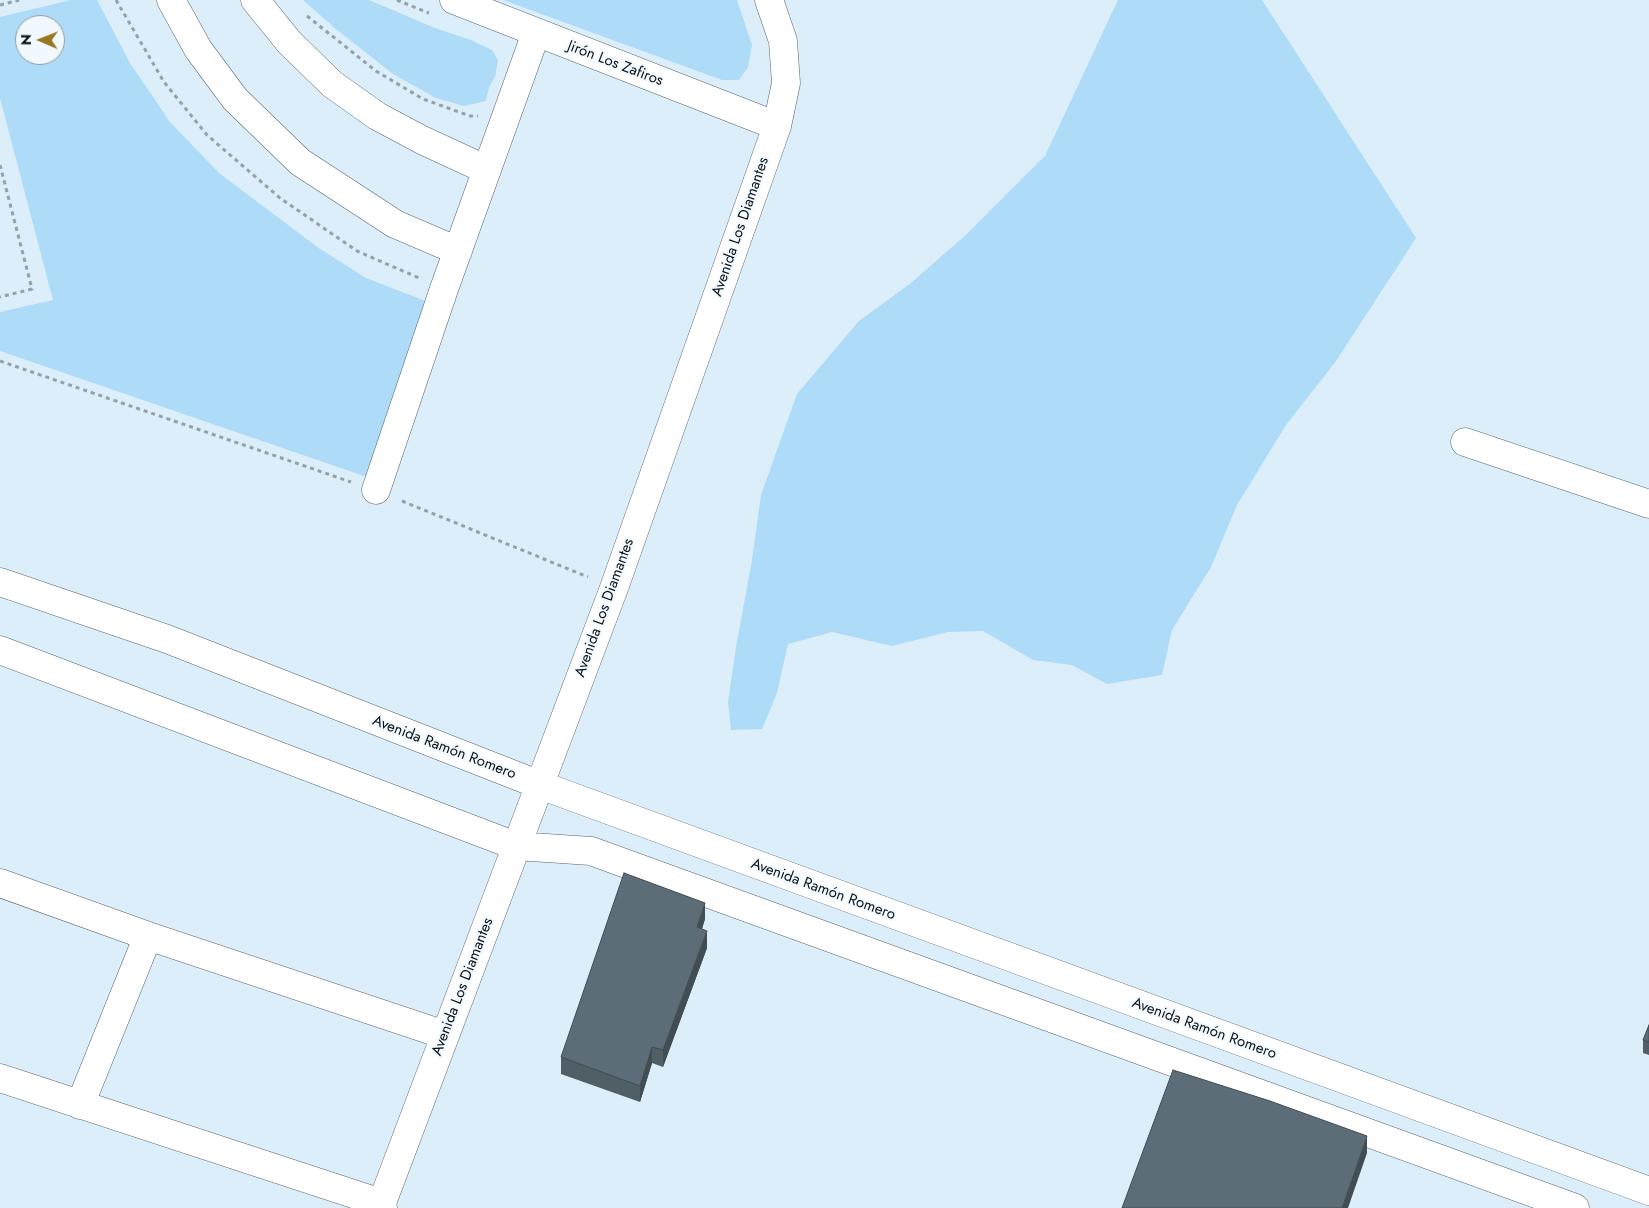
<!DOCTYPE html>
<meta charset="utf-8">
<style>
body{margin:0}
#map{position:relative;width:1649px;height:1208px;overflow:hidden;background:#dbeefa;font-family:Jost,sans-serif}
canvas{display:block}
.north{position:absolute;left:15px;top:15px;width:50px;height:50px;box-sizing:border-box;background:#f2f9fe;border:1px solid #959ca0;border-radius:50%;rotate:271deg;font-size:14px;font-weight:700;line-height:20px;text-align:center;color:#0a1014}
.north::after{content:'';display:block;margin:auto;width:18px;height:22px;background:#9a7822;clip-path:polygon(50% 0,100% 100%,50% 72%,0 100%)}
</style>
<div id="map">
<canvas width="1649" height="1208"></canvas>
<div class="north">N</div>
</div>
<script>
const ctx = document.querySelector('canvas').getContext('2d');
ctx.lineJoin = 'round';
function fillPath(path, color) {
  ctx.fillStyle = color;
  ctx.fill(path, 'evenodd');
}
function toPath(rows) {
  const path = new Path2D();
  for (const r of rows) {
    path.moveTo(r[0], r[1]);
    for (let i = 2; i < r.length; i += 2) path.lineTo(r[i], r[i + 1]);
  }
  return path;
}
function strokePath(path, color, width, dash) {
  ctx.strokeStyle = color;
  ctx.lineWidth = width;
  ctx.lineCap = dash ? 'butt' : 'round';
  ctx.setLineDash(dash || []);
  ctx.stroke(path);
}
function drawText(font, color, halo, rows, align = 'center') {
  ctx.font = font + ' Jost,sans-serif';
  ctx.lineWidth = 4.5;
  ctx.setLineDash([]);
  ctx.textBaseline = 'middle';
  ctx.strokeStyle = halo;
  ctx.fillStyle = color;
  for (const [text, x, y, turn = 0] of rows) {
    ctx.save();
    ctx.translate(x, y);
    ctx.rotate((+turn || 0) * Math.PI / 180);
    ctx.textAlign = isNaN(turn) ? turn : align;
    if (halo) ctx.strokeText(text, 0, 0);
    ctx.fillText(text, 0, 0);
    ctx.restore();
  }
}
fillPath(toPath([
 [71,0,97,0,130,63,170,122,219,173,320,249,366,278,428,302,367,477,0,351,0,312,53,300,0,98,0,17],
 [25,25,55,25,55,55,25,55],
 [303,0,369,0,435,28,471,40,492,50,498,60,495,77,489,87,486,101,464,106,436,98,393,74,336,29],
 [503,0,737,0,752,45,748,67,739,80,722,80],
 [1118,0,1262,0,1416,238,1336,361,1286,425,1237,505,1211,567,1172,630,1162,675,1107,684,1072,665,1033,660,983,631,948,632,892,646,832,632,788,644,777,693,762,729,731,730,728,702,736,647,752,560,761,495,797,394,859,321,911,283,969,232,1045,156]
]), '#aedbf7');
const minor = toPath([
 [171,0,198,49,235,99,300,162,395,224,458,251],
 [255,0,289,42,332,84,377,116,422,140,487,170],
 [454,0,777,126],
 [1465,442,1649,504],
 [376,490,444,289,536,33],
 [0,582,167,639,540,785,1649,1191],
 [0,650,516,846,591,851,1575,1208],
 [0,883,148,936,445,1035],
 [0,1078,381,1203,383,1208],
 [80,1105,148,936],
 [380,1208,614,588,777,126,786,83,783,41,769,0]
]);
strokePath(minor, '#566670', 29);
strokePath(toPath([
 [116,0,164,82,207,135,280,198,357,251,419,278],
 [397,0,429,13],
 [0,5,19,0],
 [307,16,376,71,423,99,470,116,478,116],
 [0,165,32,289,0,297],
 [0,361,351,482],
 [402,501,588,577]
]), '#93a1aa', 3, [4, 4]);
strokePath(minor, '#fff', 28);
fillPath(toPath([
 [705,919,702,929,707,948,663,1067,652,1063,640,1102,561,1074,561,1057],
 [1649,1025,1649,1055,1643,1053,1643,1040]
]), '#505e66');
fillPath(toPath([
 [705,903,705,919,697,944,697,927],
 [707,931,707,948,663,1067,663,1050],
 [652,1047,652,1063,640,1102,640,1086],
 [1367,1136,1367,1153,1348,1208,1342,1208]
]), '#414c53');
const building = toPath([
 [624,873,705,903,697,927,707,931,663,1050,652,1047,640,1086,561,1057,624,873],
 [1649,1025,1649,1042,1643,1040,1649,1025],
 [1173,1070,1270,1101,1367,1136,1342,1208,1122,1208,1173,1070]
]);
fillPath(building, '#5d6d77');
strokePath(building, '#414c53', 1);
drawText('15px', '#0a1014', '#f2f9fe', [
 ["Jirón Los Zafiros",615,64,21],
 ["Avenida Los Diamantes",741,227,-71],
 ["Avenida Los Diamantes",605,608,-70],
 ["Avenida Ramón Romero",444,748,21],
 ["Avenida Ramón Romero",823,890,20],
 ["Avenida Los Diamantes",463,987,-69],
 ["Avenida Ramón Romero",1204,1029,20]
]);
</script>
